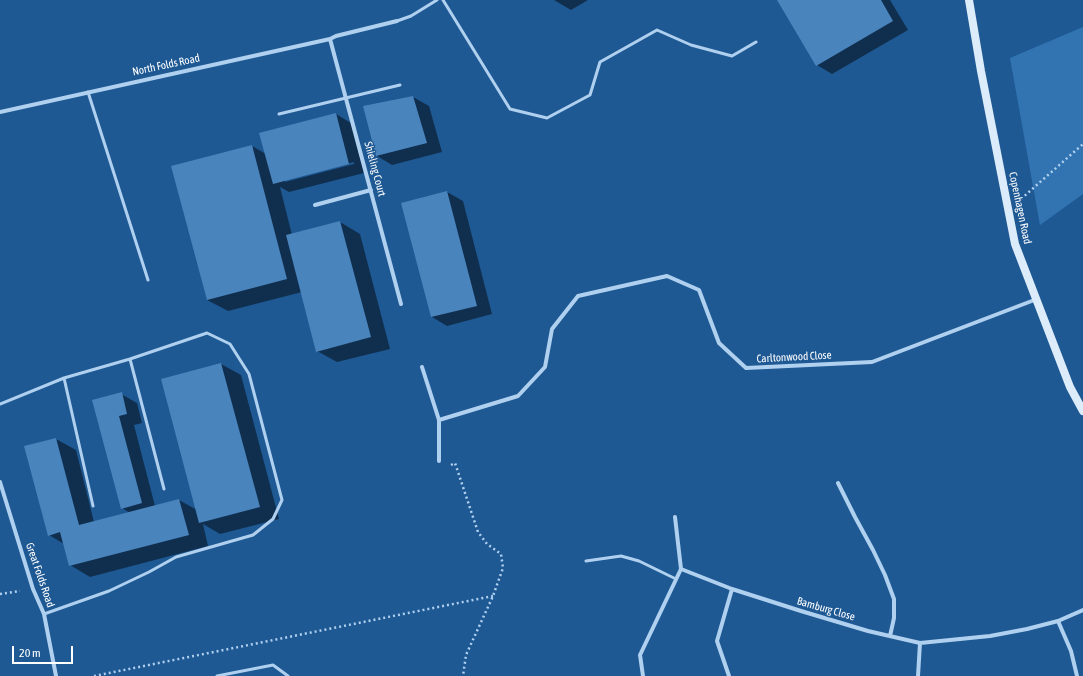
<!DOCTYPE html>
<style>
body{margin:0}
#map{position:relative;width:1083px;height:676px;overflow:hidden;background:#1e5994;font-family:"Asap Condensed",sans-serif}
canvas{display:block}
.scale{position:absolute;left:12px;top:646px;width:61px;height:18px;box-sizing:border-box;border:2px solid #fff;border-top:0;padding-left:5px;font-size:12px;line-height:14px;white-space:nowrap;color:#fff;-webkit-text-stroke:3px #1e5994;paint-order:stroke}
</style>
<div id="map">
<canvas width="1083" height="676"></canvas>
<div class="scale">20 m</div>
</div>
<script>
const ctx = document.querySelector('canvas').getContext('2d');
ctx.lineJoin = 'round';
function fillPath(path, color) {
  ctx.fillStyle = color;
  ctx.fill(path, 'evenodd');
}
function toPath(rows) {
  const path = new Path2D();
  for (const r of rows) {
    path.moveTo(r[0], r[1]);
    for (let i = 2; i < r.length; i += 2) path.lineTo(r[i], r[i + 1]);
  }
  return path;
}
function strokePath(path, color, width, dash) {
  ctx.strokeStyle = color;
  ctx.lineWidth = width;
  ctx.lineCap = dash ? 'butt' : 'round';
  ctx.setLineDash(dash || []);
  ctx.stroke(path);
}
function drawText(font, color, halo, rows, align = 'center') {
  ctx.font = font + ' "Asap Condensed",sans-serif';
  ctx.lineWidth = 3;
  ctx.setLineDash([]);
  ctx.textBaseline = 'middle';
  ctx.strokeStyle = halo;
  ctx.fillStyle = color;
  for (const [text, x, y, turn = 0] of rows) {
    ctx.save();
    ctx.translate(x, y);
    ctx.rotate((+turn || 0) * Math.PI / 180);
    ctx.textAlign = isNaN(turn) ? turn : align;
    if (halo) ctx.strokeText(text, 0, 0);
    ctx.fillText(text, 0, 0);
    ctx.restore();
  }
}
fillPath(toPath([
 [1083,27,1083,194,1040,225,1010,58]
]), '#3274b2');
fillPath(toPath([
 [554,0,588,0,571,10],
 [779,0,890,0,908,30,832,74,817,65],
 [413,97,429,106,442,152,392,165,377,156],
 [336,114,351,123,364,173,289,192,280,187,292,235,340,222,360,234,390,349,337,362,317,351,302,292,228,311,207,300,252,146,266,154],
 [354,162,354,164,285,182,285,180],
 [447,192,463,201,492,314,447,326,432,317],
 [221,364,241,375,279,519,220,534,203,524,208,546,90,577,70,565,64,544,49,535,56,439,76,450,94,522,130,513,122,508,94,401,121,394,137,403,142,423,134,425,155,506,179,500,197,510]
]), '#0007');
fillPath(toPath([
 [777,0,881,0,893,21,816,66],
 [413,96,427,143,376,156,363,106],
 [336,113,349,164,273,184,259,133],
 [252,145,287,279,207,300,171,166],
 [447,191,477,306,431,317,401,203],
 [340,221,371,337,316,352,286,235],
 [221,363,260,507,199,523,161,379],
 [122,392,127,414,119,416,142,503,121,509,92,400],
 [56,438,79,525,179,499,189,535,69,566,60,532,48,536,24,446]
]), '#4a84bd');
strokePath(toPath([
 [1021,199,1083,144],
 [451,465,455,463,478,532,487,544,501,554,503,568,493,596,466,655,463,676],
 [0,594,20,591],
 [94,676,493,596]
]), '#b0d0ef', 2.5, [2, 3]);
strokePath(toPath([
 [443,0,510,109,547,118,590,95,600,62,657,30,691,45,732,56,756,42],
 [397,21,411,16,437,0],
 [88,92,148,280],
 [279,114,400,85],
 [130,359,164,489],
 [64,378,93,506],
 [0,404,64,378,130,359,207,333,230,344,249,374,282,500,273,519,253,535,176,557,149,572,109,591,44,614],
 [586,561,621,556,639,561,676,579],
 [217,676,273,665,288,676]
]), '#b0d0ef', 3);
strokePath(toPath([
 [330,39,401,304],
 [0,112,330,39,336,36,397,21],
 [315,205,371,190],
 [422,367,439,420,439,461],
 [439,420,518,396,545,367,552,329,578,296,667,276,699,290,719,343,746,368,872,362,1037,299],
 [0,482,33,589,44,614,56,676],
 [838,483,855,517,873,550,885,575,894,599,894,618,890,636],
 [675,517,681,569],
 [1058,621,1071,651,1077,676],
 [643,676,640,655,681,569,732,589,801,611,868,631,920,643,990,636,1027,629,1058,621,1083,610],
 [729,676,717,641,732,589],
 [918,676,920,643]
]), '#b0d0ef', 4);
strokePath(toPath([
 [969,0,981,71,1015,244,1070,387,1083,411]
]), '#ddecfa', 8);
drawText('11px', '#fff', '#1e5994', [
 ["North Folds Road",166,65,-12],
 ["Shieling Court",375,169,75],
 ["Copenhagen Road",1020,208,78],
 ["Carltonwood Close",794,357,-3],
 ["Great Folds Road",40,575,71],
 ["Bamburg Close",826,609,16]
]);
</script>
